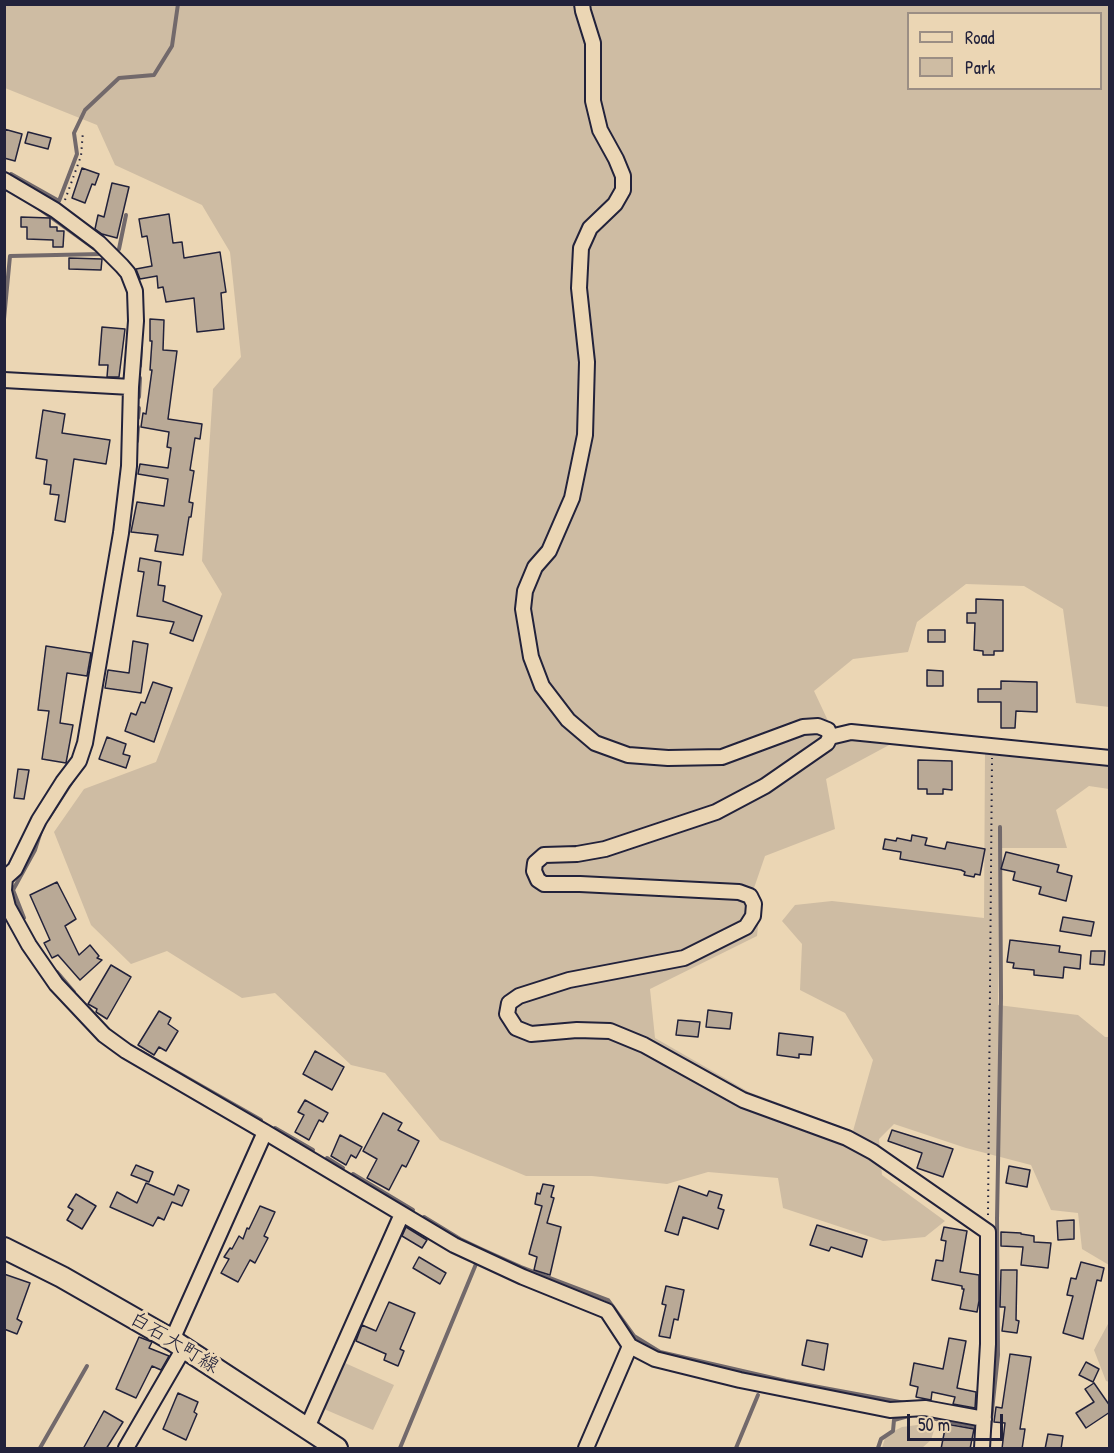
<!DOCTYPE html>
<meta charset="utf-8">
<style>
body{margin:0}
#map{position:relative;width:1114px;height:1453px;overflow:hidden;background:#ebd6b4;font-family:"Patrick Hand",sans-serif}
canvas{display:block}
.frame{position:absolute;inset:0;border:6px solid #22223b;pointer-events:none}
.legend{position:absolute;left:907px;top:12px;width:195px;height:78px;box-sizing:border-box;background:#ebd6b4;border:2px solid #9b8e84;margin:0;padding:8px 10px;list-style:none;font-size:18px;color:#22223b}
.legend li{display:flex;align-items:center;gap:12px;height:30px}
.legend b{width:30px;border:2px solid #9b8e84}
.scale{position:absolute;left:907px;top:1414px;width:96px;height:27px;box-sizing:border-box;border:3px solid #22223b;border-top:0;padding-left:8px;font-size:18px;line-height:21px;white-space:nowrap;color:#22223b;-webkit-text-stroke:4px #ebd6b4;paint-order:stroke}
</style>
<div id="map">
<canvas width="1114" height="1453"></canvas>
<div class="frame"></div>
<ul class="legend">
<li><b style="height:8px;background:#ebd6b4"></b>Road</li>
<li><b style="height:16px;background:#cebca3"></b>Park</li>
</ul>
<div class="scale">50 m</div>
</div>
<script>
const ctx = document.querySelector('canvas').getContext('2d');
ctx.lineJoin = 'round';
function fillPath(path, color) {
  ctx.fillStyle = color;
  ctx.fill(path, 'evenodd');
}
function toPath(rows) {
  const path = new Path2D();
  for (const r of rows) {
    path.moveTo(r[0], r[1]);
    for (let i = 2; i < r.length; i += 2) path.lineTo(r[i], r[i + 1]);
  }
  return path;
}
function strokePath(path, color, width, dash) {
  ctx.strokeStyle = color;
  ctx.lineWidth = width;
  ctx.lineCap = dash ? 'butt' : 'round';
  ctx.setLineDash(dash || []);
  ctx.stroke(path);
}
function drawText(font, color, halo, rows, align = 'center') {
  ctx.font = font + ' "Patrick Hand","Klee One",sans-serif';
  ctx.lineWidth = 6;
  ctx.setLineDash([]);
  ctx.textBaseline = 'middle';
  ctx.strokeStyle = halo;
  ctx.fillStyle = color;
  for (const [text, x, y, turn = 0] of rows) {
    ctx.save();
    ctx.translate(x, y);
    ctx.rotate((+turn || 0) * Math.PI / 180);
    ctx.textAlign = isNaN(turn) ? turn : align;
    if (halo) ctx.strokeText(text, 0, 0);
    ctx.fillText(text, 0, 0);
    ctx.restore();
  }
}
fillPath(toPath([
 [5,5,1109,5,1109,707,1076,703,1063,609,1024,586,966,584,917,622,908,652,853,659,814,691,830,725,1109,751,1109,789,1089,786,1056,810,1067,848,999,848,998,1005,1078,1015,1105,1037,1109,1037,1109,1265,1082,1249,1078,1213,1051,1210,1031,1165,966,1148,894,1124,879,1139,882,1175,945,1221,925,1237,883,1241,783,1208,778,1178,708,1172,667,1184,592,1176,526,1176,440,1140,385,1073,351,1065,275,993,242,998,167,951,131,964,91,925,54,832,84,789,156,762,222,594,202,561,213,389,241,357,230,252,202,205,115,165,97,125,5,88],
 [908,14,1100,14,1100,88,908,88],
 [891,744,985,752,984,918,832,901,795,905,782,921,802,944,800,990,845,1013,873,1060,853,1131,749,1092,655,1038,650,989,757,936,760,906,754,888,765,856,835,829,826,779],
 [1109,1322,1109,1382,1106,1381,1094,1350],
 [345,1363,394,1385,373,1430,324,1409],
 [925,1424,934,1430,931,1440,922,1448,882,1448,886,1435,902,1427]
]), '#cebca3');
strokePath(toPath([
 [11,174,59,201,77,154,74,133,85,110,119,78,154,75,172,46,178,4],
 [34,205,99,252],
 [119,249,126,215],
 [4,319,10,256,102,254],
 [140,366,141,343],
 [139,397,140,378],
 [138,418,139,408],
 [137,441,138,427],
 [48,819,75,777],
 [24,918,13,890,35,850,42,828],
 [57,972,74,992],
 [89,1009,98,1019],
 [140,1051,261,1120],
 [275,1128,313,1150],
 [327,1158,343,1168],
 [353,1174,413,1210],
 [424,1217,460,1239,481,1249,521,1267,608,1300,634,1336,660,1352,786,1381,905,1403],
 [911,1414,976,1427],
 [990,1429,998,1355,997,1219,1001,998,1000,827],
 [976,1439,976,1427,981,1428],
 [40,1448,87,1366],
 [400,1448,476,1264],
 [736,1448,758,1395],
 [878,1448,881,1439,893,1431,894,1420,912,1415]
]), '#72696b', 4);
const building = toPath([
 [4,129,22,134,15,161,4,158,4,129],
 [28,132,51,138,48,149,25,143,28,132],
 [82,168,99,174,95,185,92,184,85,203,72,198,82,168],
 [112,183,129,187,117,238,102,234,95,229,98,215,104,217,112,183],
 [169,214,173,243,182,242,184,258,220,252,226,292,221,293,224,329,197,332,194,298,166,302,163,287,158,288,157,276,140,279,136,269,152,266,147,236,142,237,139,219,169,214],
 [21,217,50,218,50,227,57,227,57,231,64,231,63,247,53,247,53,240,27,239,27,227,21,227,21,217],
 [69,258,102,259,101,270,69,269,69,258],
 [150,319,164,320,163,350,177,351,168,419,202,424,200,439,195,438,190,470,194,471,189,502,193,503,191,517,189,517,183,555,155,551,158,535,131,532,137,502,164,506,168,479,138,474,140,464,168,468,171,448,167,447,169,432,141,427,143,413,146,414,152,370,150,370,152,341,150,341,150,319],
 [102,327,125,329,119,377,107,377,108,365,99,365,102,327],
 [43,410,65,414,62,433,110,440,106,464,74,459,65,522,55,520,59,495,50,494,51,485,44,484,47,460,36,458,43,410],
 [140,558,161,562,158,585,165,586,163,601,202,616,193,641,170,633,174,622,137,616,144,572,138,571,140,558],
 [976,599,1003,600,1003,651,994,651,994,655,983,655,983,651,974,650,975,623,967,623,967,613,976,613,976,599],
 [928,630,945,630,945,642,928,642,928,630],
 [133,641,148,644,141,693,105,688,108,670,129,673,133,641],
 [46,646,91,653,87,676,67,673,60,723,73,725,66,763,42,759,49,711,38,710,46,646],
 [927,670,943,671,943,686,927,686,927,670],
 [1001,681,1037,682,1037,712,1016,711,1015,728,1001,728,1001,702,978,702,978,689,1001,689,1001,681],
 [153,682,172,688,154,742,125,731,131,713,136,715,141,702,145,703,153,682],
 [107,737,126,744,123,754,130,756,126,768,99,759,107,737],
 [918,760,952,761,952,790,943,789,943,794,927,794,927,789,918,789,918,760],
 [18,769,29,770,24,799,14,798,18,769],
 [912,835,927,838,925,845,945,849,947,842,985,849,980,875,975,874,974,877,964,875,965,872,961,870,900,859,901,852,883,849,885,839,896,841,897,838,911,841,912,835],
 [1006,852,1059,865,1057,872,1072,876,1066,901,1039,894,1041,887,1013,880,1015,872,1001,869,1006,852],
 [57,882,76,919,65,926,79,955,90,945,99,956,97,958,102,960,80,980,58,955,52,958,44,943,50,940,30,895,57,882],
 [1063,917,1094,922,1091,936,1060,931,1063,917],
 [1010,940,1060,946,1059,952,1081,955,1080,969,1064,967,1063,978,1034,975,1034,970,1013,968,1014,963,1007,962,1010,940],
 [1091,951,1105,951,1104,965,1090,964,1091,951],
 [111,965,131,977,107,1019,96,1012,97,1009,88,1004,111,965],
 [708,1010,732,1013,730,1029,706,1027,708,1010],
 [159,1011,171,1018,168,1024,178,1031,166,1051,159,1047,154,1055,138,1045,159,1011],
 [678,1020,700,1022,698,1037,676,1035,678,1020],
 [779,1033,813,1037,811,1055,799,1054,799,1058,777,1055,779,1033],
 [315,1051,344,1067,332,1090,303,1074,315,1051],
 [305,1100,328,1113,323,1122,319,1120,309,1140,295,1132,304,1115,298,1112,305,1100],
 [383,1113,402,1123,398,1130,419,1141,406,1167,402,1165,389,1190,367,1178,377,1159,363,1151,383,1113],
 [892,1130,953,1149,943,1177,917,1168,922,1153,888,1141,892,1130],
 [340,1135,362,1147,356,1158,351,1155,346,1165,331,1156,340,1135],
 [136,1165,153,1172,149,1182,131,1175,136,1165],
 [1009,1166,1030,1170,1027,1187,1006,1183,1009,1166],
 [146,1183,174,1195,178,1185,189,1190,182,1206,172,1202,164,1220,158,1217,153,1226,110,1207,117,1192,137,1203,146,1183],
 [543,1184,554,1186,551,1197,554,1198,547,1223,561,1227,550,1275,534,1270,537,1257,529,1254,542,1206,535,1204,537,1193,540,1194,543,1184],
 [679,1186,707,1196,709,1191,722,1195,718,1208,724,1210,718,1229,683,1217,678,1235,665,1231,679,1186],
 [76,1194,96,1206,82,1229,67,1220,73,1210,68,1207,76,1194],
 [260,1206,275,1212,264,1236,268,1238,255,1263,250,1260,238,1282,221,1273,229,1259,224,1257,230,1248,232,1249,239,1236,243,1239,247,1228,249,1229,260,1206],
 [1074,1220,1074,1239,1058,1240,1057,1221,1074,1220],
 [817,1225,867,1240,862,1257,831,1247,829,1251,810,1245,817,1225],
 [406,1227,427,1240,422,1248,402,1236,406,1227],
 [944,1227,967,1231,960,1272,979,1275,979,1301,977,1312,960,1309,964,1289,962,1289,962,1286,932,1280,936,1260,943,1261,946,1241,941,1240,944,1227],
 [1001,1232,1021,1233,1021,1234,1034,1236,1034,1242,1051,1243,1048,1268,1021,1265,1023,1247,1001,1246,1001,1232],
 [419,1257,446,1273,440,1284,413,1268,419,1257],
 [1081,1262,1104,1268,1101,1281,1097,1280,1083,1339,1063,1333,1073,1296,1067,1295,1071,1278,1076,1279,1081,1262],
 [1001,1270,1017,1270,1016,1320,1019,1321,1017,1333,1002,1331,1005,1307,1000,1307,1001,1270],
 [4,1274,30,1283,17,1319,22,1322,17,1334,4,1329,4,1274],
 [666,1286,684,1290,678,1320,674,1319,670,1338,659,1336,666,1305,662,1304,666,1286],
 [389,1302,415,1313,400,1349,404,1351,398,1366,384,1360,386,1354,356,1341,362,1325,376,1331,389,1302],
 [139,1337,152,1342,149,1348,169,1356,161,1370,152,1366,136,1398,116,1389,139,1337],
 [949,1338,966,1341,957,1388,976,1392,975,1408,953,1404,955,1397,932,1392,931,1400,916,1397,918,1387,910,1385,914,1363,943,1369,949,1338],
 [807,1340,828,1344,824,1370,802,1365,807,1340],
 [1010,1354,1031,1357,1020,1429,1025,1429,1022,1449,1002,1449,1005,1423,994,1422,996,1407,1002,1408,1010,1354],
 [1086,1362,1099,1369,1093,1382,1079,1375,1086,1362],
 [1094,1383,1110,1406,1110,1412,1086,1428,1076,1413,1094,1402,1085,1389,1094,1383],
 [178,1393,198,1402,194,1412,197,1414,186,1440,163,1429,178,1393],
 [104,1411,123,1422,106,1449,83,1449,104,1411],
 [946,1424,974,1429,970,1449,941,1449,946,1424],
 [1048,1434,1063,1436,1061,1449,1045,1449,1048,1434]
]);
fillPath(building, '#b9a996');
strokePath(building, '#22223b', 1.5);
const street = toPath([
 [582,4,583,11,593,43,593,101,600,130,616,159,623,176,623,190,615,204,590,228,581,248,579,288,587,362,585,435,572,498,549,551,535,567,525,591,523,609,531,657,542,686,568,720,595,743,628,755,668,758,722,757,803,727,818,726,828,730,830,737],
 [4,180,55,210,99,243,122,266,128,273,135,291,136,321,131,387,129,466,121,533,85,743,79,761,63,782,39,820,15,869,5,878,4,890],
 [4,380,131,387],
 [4,891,8,907,29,945,56,984,104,1035,126,1051,265,1132,454,1245,523,1277,607,1311,630,1346,655,1359,740,1380,890,1410,925,1408,984,1419],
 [172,1340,265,1132],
 [306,1430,402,1214],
 [126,1448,184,1348],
 [586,1448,630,1346],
 [982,1448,988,1344,988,1232,873,1152,847,1138,743,1100,644,1045,610,1031,577,1030,531,1034,516,1028,507,1014,509,1003,519,996,569,980,684,958,746,927,753,916,754,904,750,896,739,892,580,884,544,884,538,880,534,871,535,863,544,855,577,854,605,849,716,812,765,786,827,743,830,737,851,732,1110,758]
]);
const secondary = toPath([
 [4,1248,62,1277,172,1340,337,1448]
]);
strokePath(street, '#22223b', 18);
strokePath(secondary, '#22223b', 24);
strokePath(toPath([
 [65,200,81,156,83,131],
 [988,1215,992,758]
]), '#22223b', 2, [1.5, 4.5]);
strokePath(street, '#ebd6b4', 14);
strokePath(secondary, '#ebd6b4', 20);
drawText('20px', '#22223b', '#ebd6b4', [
 ["白石大町線",174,1343,31]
]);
</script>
